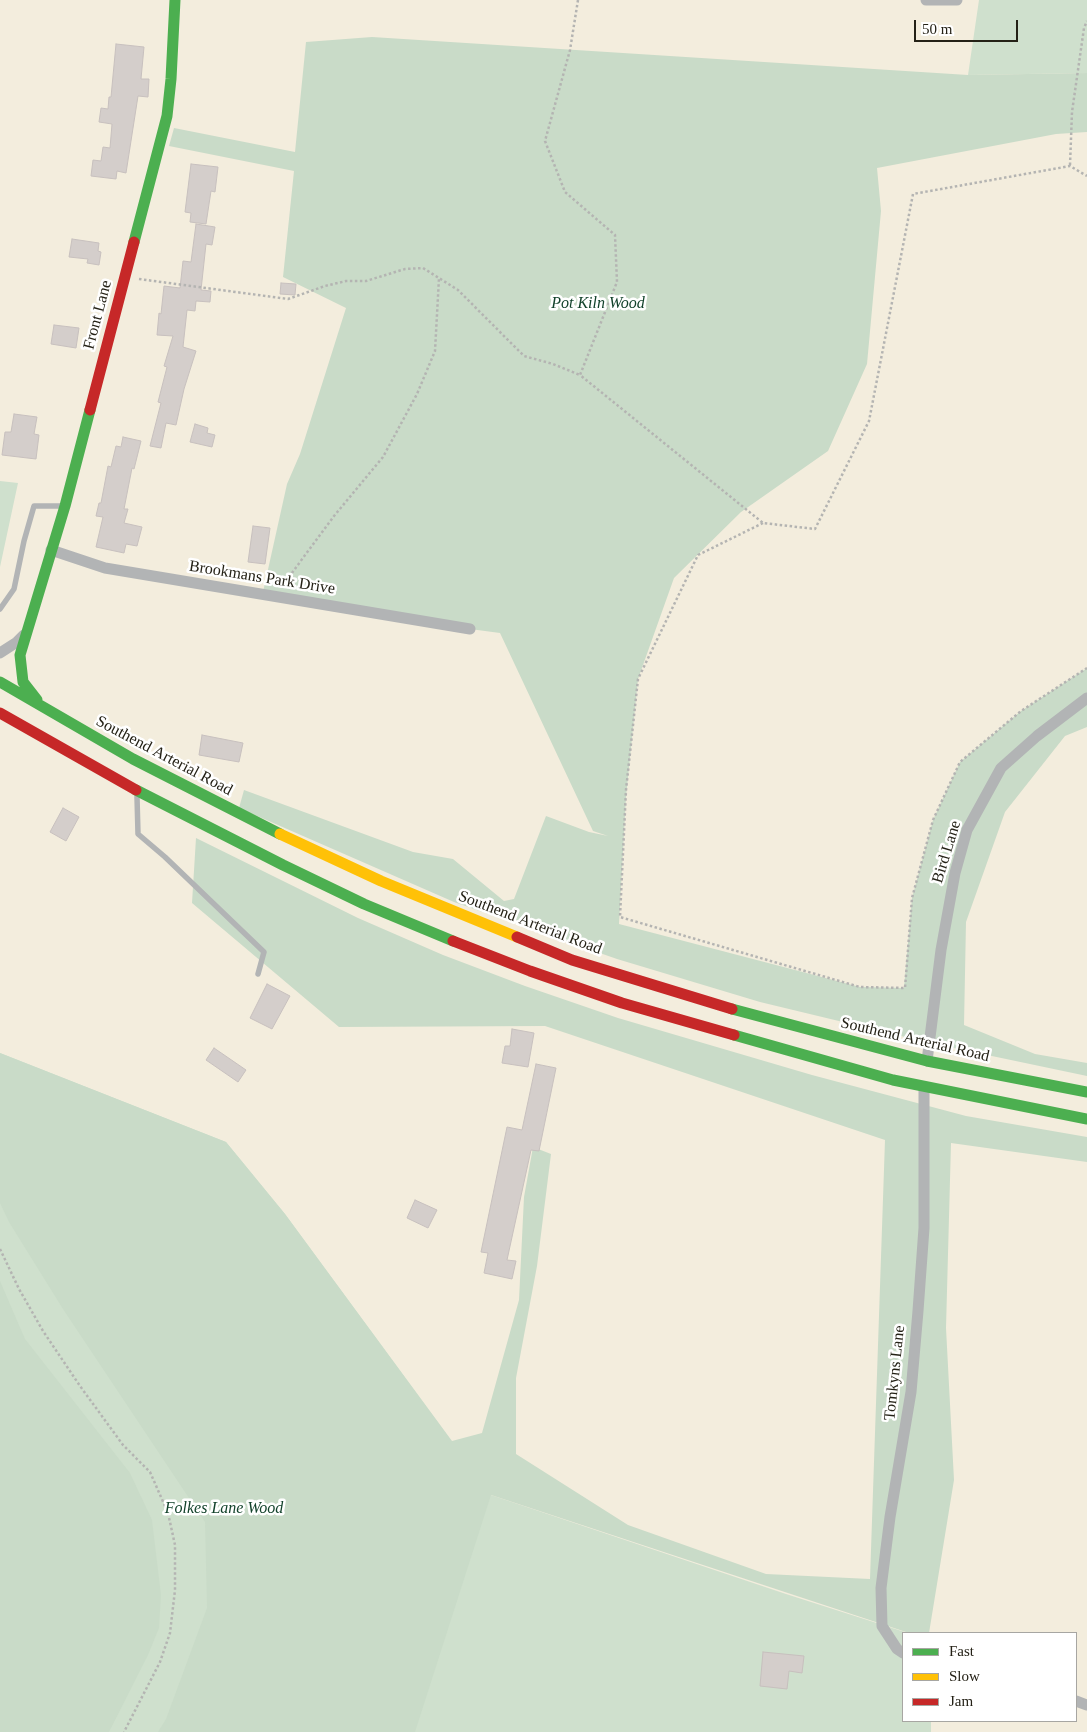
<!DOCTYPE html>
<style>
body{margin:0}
#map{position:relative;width:1087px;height:1732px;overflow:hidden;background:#f3eddd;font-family:Georgia,serif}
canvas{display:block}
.legend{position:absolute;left:902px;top:1632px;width:175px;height:90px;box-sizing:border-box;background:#fff;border:1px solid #a7a6a2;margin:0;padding:6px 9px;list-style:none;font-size:15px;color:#242116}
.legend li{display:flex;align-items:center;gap:10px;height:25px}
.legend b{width:25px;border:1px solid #a7a6a2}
.scale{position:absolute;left:914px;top:20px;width:104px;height:22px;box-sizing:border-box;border:2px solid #242116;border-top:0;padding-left:6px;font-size:15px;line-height:18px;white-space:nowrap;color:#242116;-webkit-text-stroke:4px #fff;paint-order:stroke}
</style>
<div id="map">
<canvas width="1087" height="1732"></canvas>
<ul class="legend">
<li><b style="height:6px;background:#4caf50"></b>Fast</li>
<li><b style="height:6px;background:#ffc107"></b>Slow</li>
<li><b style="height:6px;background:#c62828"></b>Jam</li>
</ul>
<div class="scale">50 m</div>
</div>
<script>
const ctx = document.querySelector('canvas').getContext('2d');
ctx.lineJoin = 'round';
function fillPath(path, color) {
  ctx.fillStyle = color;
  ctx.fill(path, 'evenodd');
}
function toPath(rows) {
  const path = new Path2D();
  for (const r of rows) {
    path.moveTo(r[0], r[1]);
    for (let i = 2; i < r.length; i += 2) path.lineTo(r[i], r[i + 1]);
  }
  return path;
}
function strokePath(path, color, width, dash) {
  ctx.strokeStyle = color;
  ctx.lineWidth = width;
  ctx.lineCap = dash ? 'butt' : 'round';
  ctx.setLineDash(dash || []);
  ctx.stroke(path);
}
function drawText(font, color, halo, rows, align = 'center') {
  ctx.font = font + ' Georgia,serif';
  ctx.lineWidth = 5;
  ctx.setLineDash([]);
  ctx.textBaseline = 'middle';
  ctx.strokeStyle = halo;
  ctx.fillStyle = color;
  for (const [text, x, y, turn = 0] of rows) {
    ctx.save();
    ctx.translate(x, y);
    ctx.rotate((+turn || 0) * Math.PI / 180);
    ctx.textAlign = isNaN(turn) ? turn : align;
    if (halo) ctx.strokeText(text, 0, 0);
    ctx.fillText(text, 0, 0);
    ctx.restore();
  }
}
fillPath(toPath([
 [979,0,1087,0,1087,73,968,75],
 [0,481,18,483,0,567],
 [0,1053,226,1142,285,1214,491,1495,786,1594,908,1633,903,1633,903,1721,931,1721,931,1732,0,1732]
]), '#cfe0cd');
fillPath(toPath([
 [372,37,968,75,1087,73,1087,132,1056,134,877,168,881,211,867,364,828,451,741,512,674,578,638,679,626,797,619,924,860,987,904,988,912,898,933,820,960,762,1021,711,1087,668,1087,727,1065,736,1005,812,966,922,964,1025,1035,1054,1087,1063,1087,1076,930,1043,760,1002,617,959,454,902,239,808,244,790,413,852,453,859,504,901,514,899,546,816,589,832,608,836,593,831,500,633,470,629,263,592,287,484,300,454,346,308,283,277,294,171,169,146,174,128,295,152,306,42],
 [196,838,358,918,443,955,525,986,618,1018,812,1075,966,1116,1087,1137,1087,1162,951,1143,946,1328,954,1480,929,1633,909,1633,491,1495,415,1732,158,1732,166,1719,207,1608,205,1522,63,1309,9,1222,0,1203,0,1053,226,1142,285,1214,452,1441,482,1433,519,1300,524,1197,533,1147,551,1154,537,1266,516,1378,516,1454,628,1525,766,1574,870,1579,885,1140,545,1026,339,1027,192,903],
 [0,1281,25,1339,130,1473,152,1520,161,1595,159,1628,148,1655,109,1732,0,1732]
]), '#c9dbc8');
const building = toPath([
 [116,44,144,47,141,79,149,79,148,97,138,96,126,173,117,171,116,179,91,176,93,160,101,161,103,147,110,148,112,124,99,122,101,108,108,109,109,97,111,97,116,44],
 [191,164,218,167,215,192,211,191,206,224,190,222,191,213,185,212,191,164],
 [196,224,215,227,212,245,206,244,201,290,211,291,210,302,196,301,195,311,187,310,183,347,196,351,184,389,176,425,166,423,161,448,150,446,161,403,158,402,167,367,164,366,173,336,157,335,159,313,161,314,164,286,180,288,183,261,191,262,196,224],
 [72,239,99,243,98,251,101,252,99,265,87,263,88,259,69,257,72,239],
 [281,283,296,284,295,295,280,294,281,283],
 [54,325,79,328,76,348,51,344,54,325],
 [14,414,37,417,34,434,39,435,36,459,2,455,5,432,11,432,14,414],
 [195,424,208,428,207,433,215,435,212,447,190,442,195,424],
 [123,437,141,441,134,469,132,468,124,509,128,509,124,523,142,527,137,546,126,544,124,553,96,547,103,517,96,516,99,503,101,503,108,466,111,467,116,446,121,447,123,437],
 [253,526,270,528,265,564,248,562,253,526],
 [202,735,243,743,239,762,199,755,202,735],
 [63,808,79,817,66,841,50,832,63,808],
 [267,984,290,996,272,1029,250,1018,267,984],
 [512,1029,534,1033,528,1067,502,1063,505,1046,510,1046,512,1029],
 [214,1048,246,1070,238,1082,206,1060,214,1048],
 [536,1064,556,1068,539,1151,531,1150,507,1260,516,1261,512,1279,484,1273,488,1253,481,1252,507,1127,522,1130,536,1064],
 [415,1200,437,1210,428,1228,407,1218,415,1200],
 [763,1652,804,1656,802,1673,789,1671,787,1689,760,1686,763,1652]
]);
fillPath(building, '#d4cecb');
strokePath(building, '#c7c0be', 1);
strokePath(toPath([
 [578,0,570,50,545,141,565,192,615,235,617,282,580,375,763,523,815,529,869,421,913,194,1070,166,1087,176],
 [1070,165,1072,112,1084,28,1087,21],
 [139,279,288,299,325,286,346,281,366,281,405,269,423,268,458,290,524,356,553,364,580,375],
 [763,523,698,555,638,679,626,790,620,917,860,987,905,988,912,898,933,820,960,762,1021,711,1087,668],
 [283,585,334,516,383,457,417,394,435,351,439,278],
 [0,1249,19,1289,43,1331,80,1386,123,1445,150,1472,168,1513,175,1545,175,1590,170,1633,160,1662,124,1732]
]), '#b4b4b2', 2.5, [2.5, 2.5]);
strokePath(toPath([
 [0,609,14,589,24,541,34,506,63,506],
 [137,797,138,834,165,857,264,952,258,974]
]), '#b2b4b5', 5.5);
strokePath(toPath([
 [926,0,957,0],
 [51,550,105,568,470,629],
 [0,653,17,642,24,635],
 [927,1061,941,950,955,873,967,830,1001,768,1037,736,1087,698],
 [903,1653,897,1649,882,1626,881,1588,890,1517,911,1392,918,1311,924,1228,924,1088],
 [1076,1701,1087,1705]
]), '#b2b4b5', 11);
strokePath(toPath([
 [134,242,167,116,171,79,175,0],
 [0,682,133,759,280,834],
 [37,700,23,682,20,655,65,506,90,410],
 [136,790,283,865,364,904,453,941],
 [732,1009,927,1061,1087,1092],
 [734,1035,893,1080,1087,1119]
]), '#4caf50', 11);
strokePath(toPath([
 [280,834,381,881,517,937]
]), '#ffc107', 11);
strokePath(toPath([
 [90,410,134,242],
 [0,713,136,790],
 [517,937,572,960,732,1009],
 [453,941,530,971,622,1003,734,1035]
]), '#c62828', 11);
drawText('italic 16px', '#12422b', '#fff', [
 ["Pot Kiln Wood",598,304],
 ["Folkes Lane Wood",224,1509]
]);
drawText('16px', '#242116', '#fff', [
 ["Front Lane",98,315,-75],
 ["Brookmans Park Drive",262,578,9],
 ["Southend Arterial Road",164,756,28],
 ["Bird Lane",947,852,-73],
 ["Southend Arterial Road",530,923,21],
 ["Southend Arterial Road",915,1040,13],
 ["Tomkyns Lane",895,1373,-84]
]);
</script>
